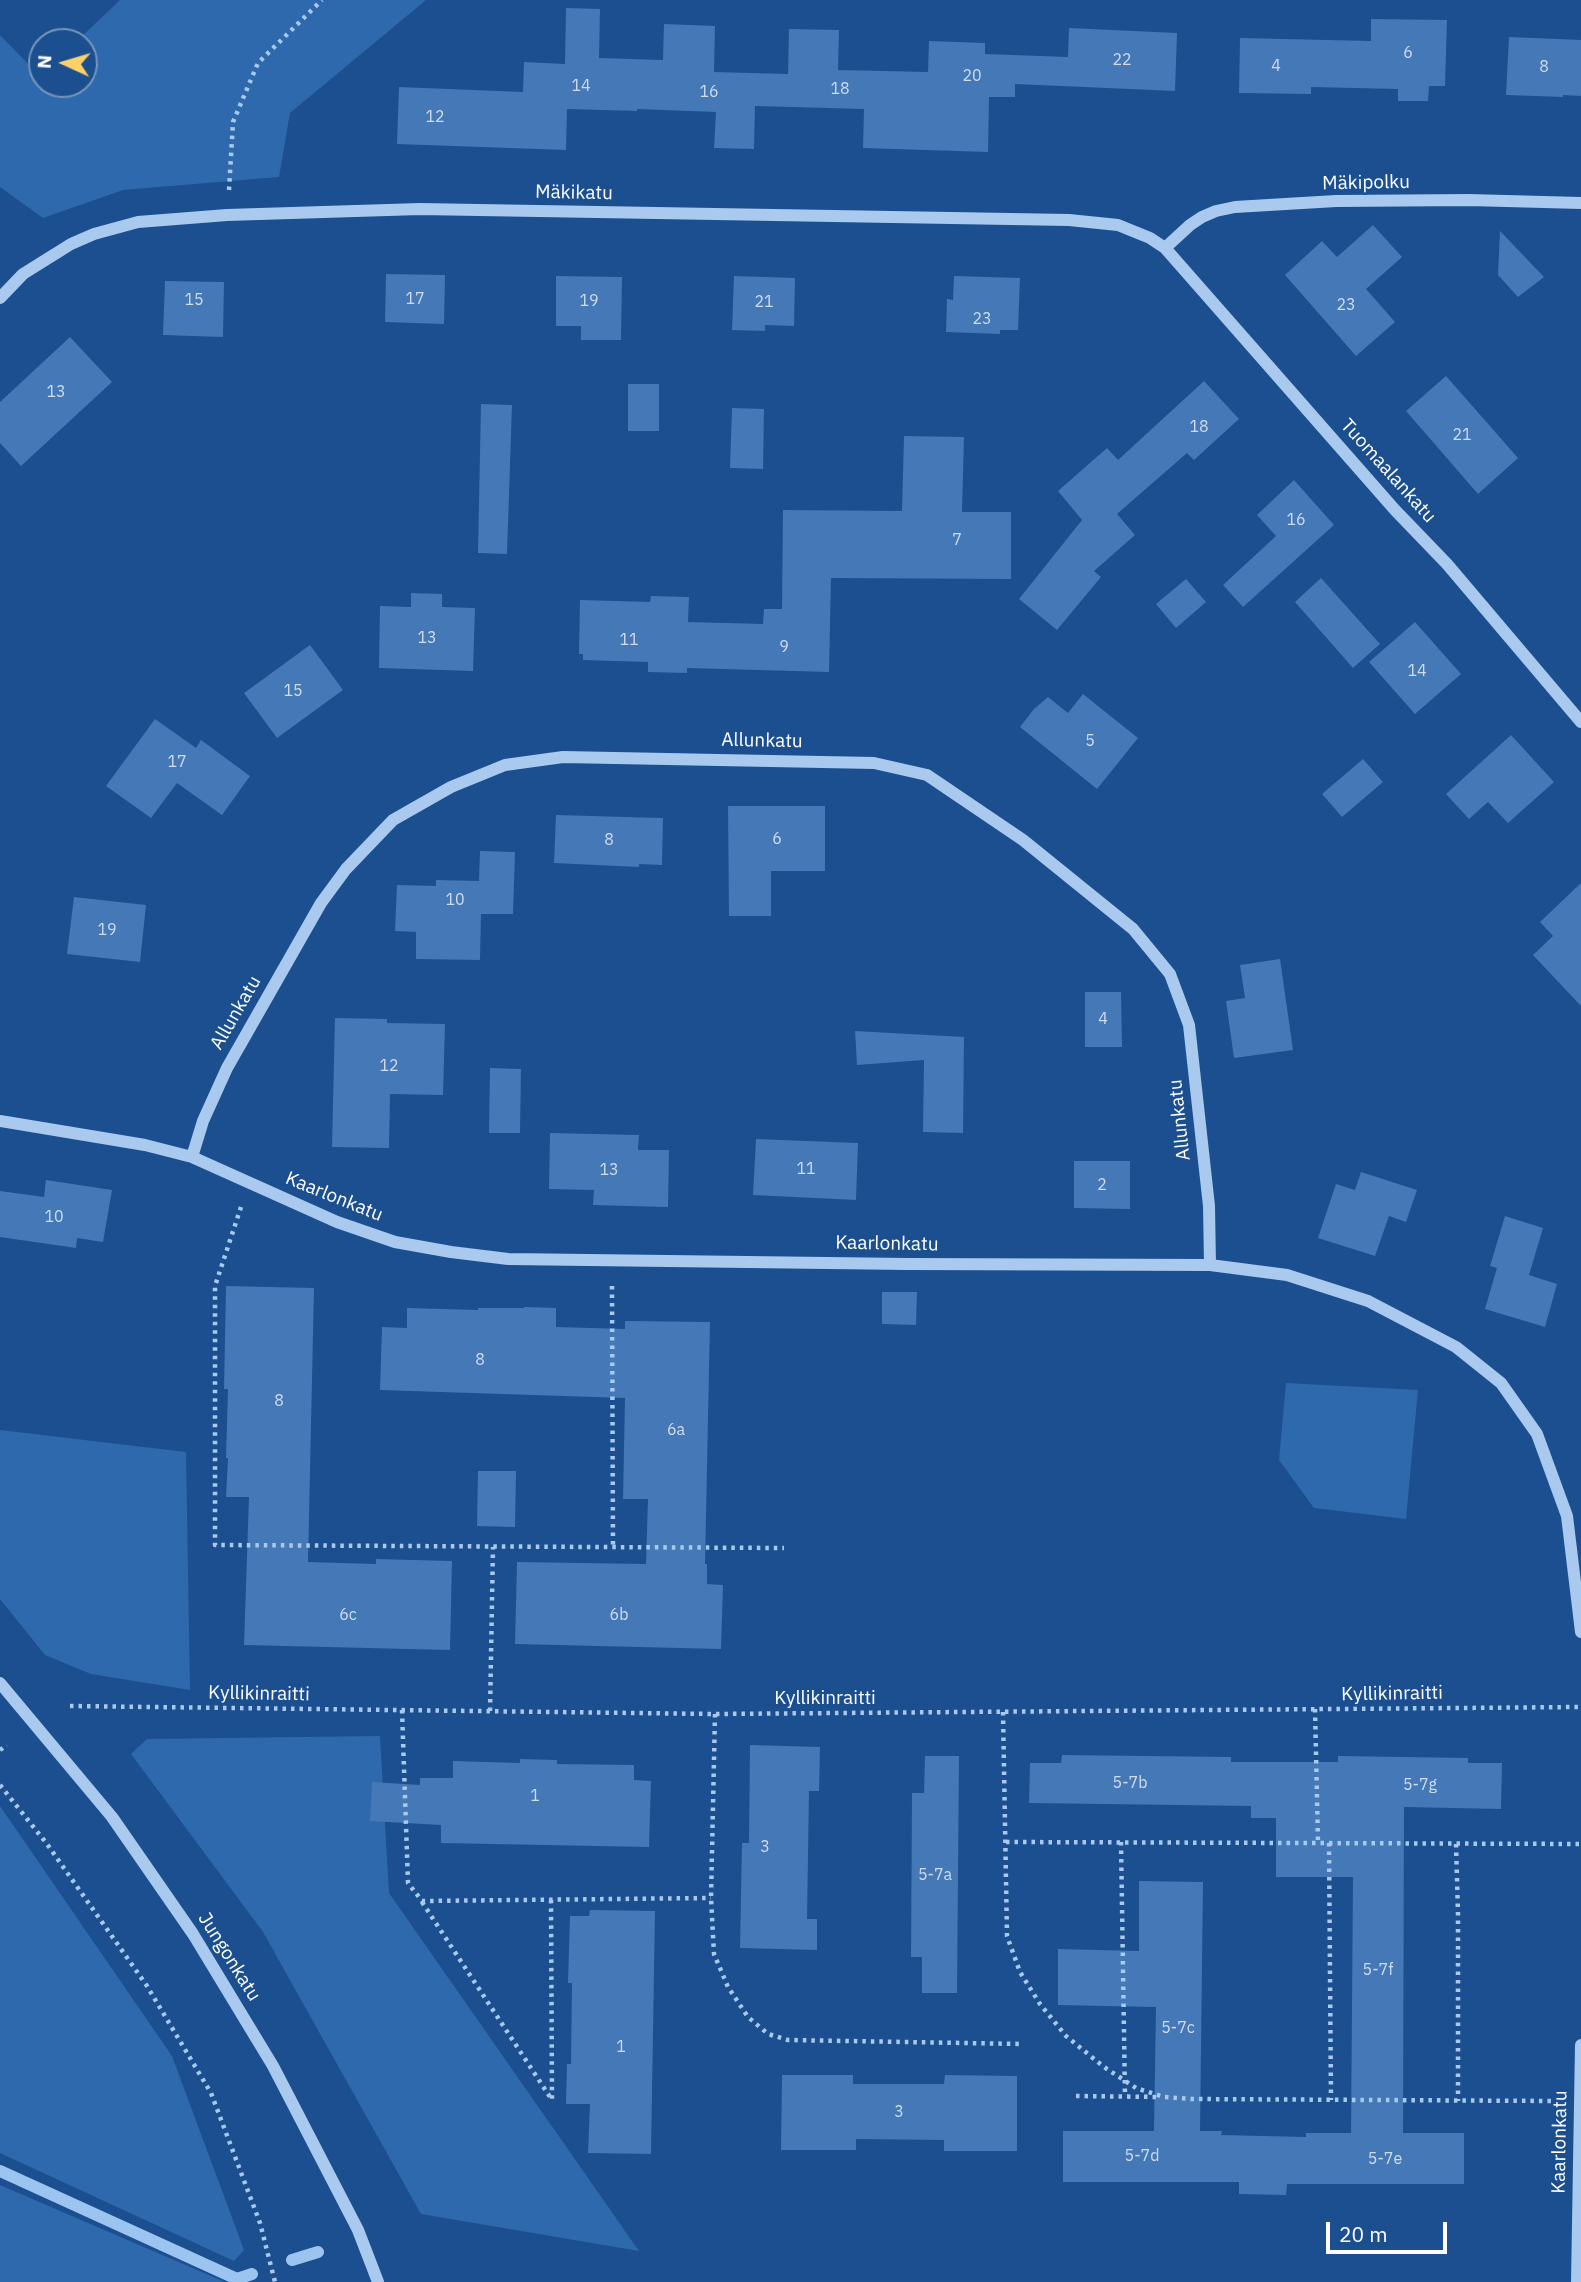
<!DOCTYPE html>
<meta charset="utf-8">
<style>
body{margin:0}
#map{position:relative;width:1581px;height:2282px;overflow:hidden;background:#1b4f8f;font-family:"IBM Plex Sans",sans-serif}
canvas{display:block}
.north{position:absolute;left:28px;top:28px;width:70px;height:70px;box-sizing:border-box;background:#1b4f8f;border:2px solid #7695bc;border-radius:50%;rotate:274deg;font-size:19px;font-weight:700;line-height:28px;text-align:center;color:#fff}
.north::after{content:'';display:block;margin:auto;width:24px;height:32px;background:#ffd166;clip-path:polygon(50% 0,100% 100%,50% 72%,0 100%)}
.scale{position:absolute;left:1326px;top:2222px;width:121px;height:32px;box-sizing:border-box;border:4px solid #fff;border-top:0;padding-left:9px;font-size:21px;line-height:24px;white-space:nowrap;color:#fff;-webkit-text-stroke:5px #1b4f8f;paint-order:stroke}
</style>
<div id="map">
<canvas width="1581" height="2282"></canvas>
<div class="north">N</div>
<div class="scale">20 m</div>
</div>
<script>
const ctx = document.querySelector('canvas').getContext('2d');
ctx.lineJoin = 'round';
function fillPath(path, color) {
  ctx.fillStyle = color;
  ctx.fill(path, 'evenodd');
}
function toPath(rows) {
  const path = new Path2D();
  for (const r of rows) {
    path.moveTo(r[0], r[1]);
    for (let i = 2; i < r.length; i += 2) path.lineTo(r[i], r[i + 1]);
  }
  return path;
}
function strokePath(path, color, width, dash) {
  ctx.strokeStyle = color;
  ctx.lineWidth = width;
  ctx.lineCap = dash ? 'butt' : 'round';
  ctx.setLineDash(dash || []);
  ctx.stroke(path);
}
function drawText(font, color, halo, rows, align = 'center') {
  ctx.font = font + ' "IBM Plex Sans",sans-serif';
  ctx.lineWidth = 5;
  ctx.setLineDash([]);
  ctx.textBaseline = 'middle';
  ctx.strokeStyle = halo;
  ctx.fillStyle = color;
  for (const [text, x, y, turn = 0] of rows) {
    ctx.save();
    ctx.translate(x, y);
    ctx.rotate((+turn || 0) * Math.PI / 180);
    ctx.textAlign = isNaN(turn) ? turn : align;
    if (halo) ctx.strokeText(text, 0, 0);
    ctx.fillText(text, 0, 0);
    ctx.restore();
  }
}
fillPath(toPath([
 [120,0,426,0,290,113,279,177,123,190,43,218,0,187,0,35,40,76,42,75,42,84,84,84,84,42,76,42],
 [1286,1383,1418,1390,1406,1519,1314,1508,1279,1460],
 [0,1430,186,1452,190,1690,91,1674,45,1655,0,1599],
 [380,1736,389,1893,639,2251,421,2214,263,1932,131,1754,147,1739],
 [0,1806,172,2056,244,2250,234,2261,0,2153],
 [0,2185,225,2282,0,2282]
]), '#2e69ad');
strokePath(toPath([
 [0,2171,237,2279,252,2274],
 [292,2260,318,2252]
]), '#9cc4f0', 12);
fillPath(toPath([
 [566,8,600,9,599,58,663,60,664,24,715,26,714,72,788,74,789,29,839,30,838,70,928,72,929,41,985,43,985,54,1068,57,1069,28,1177,33,1175,91,1015,84,1015,97,989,97,988,152,863,148,864,109,755,106,754,149,714,148,716,112,637,109,637,111,567,109,566,150,397,144,399,87,523,92,524,62,565,64],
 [1371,19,1447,20,1445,86,1429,86,1428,101,1398,101,1398,89,1311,87,1311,94,1239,93,1240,38,1371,41],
 [1509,37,1581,40,1581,96,1563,95,1563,97,1506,95],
 [1373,225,1402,257,1366,289,1395,322,1356,356,1285,275,1322,241,1337,257],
 [1500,231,1544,277,1518,297,1498,275],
 [386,274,445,275,444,324,385,322],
 [556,276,622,277,621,340,581,340,581,326,556,326],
 [734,276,795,278,794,326,765,325,765,331,732,330],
 [954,276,1020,278,1018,330,1000,330,1000,334,946,332,947,299,953,300],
 [165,281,224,282,223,337,163,335],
 [70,337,112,382,21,466,0,443,0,402],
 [1446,376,1518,458,1478,494,1406,411],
 [1204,381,1239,419,1194,460,1187,453,1117,514,1135,535,1094,571,1101,577,1057,630,1019,599,1082,520,1058,491,1107,448,1118,460],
 [628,384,659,384,659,431,628,431],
 [481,404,512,405,507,554,478,553],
 [732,408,764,409,763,469,730,468],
 [904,436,964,437,962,512,1011,512,1011,579,831,578,829,672,687,668,687,673,648,672,648,662,583,660,583,654,579,654,580,600,650,602,651,596,689,597,688,622,763,624,764,609,782,609,783,510,902,511],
 [1294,480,1334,525,1243,607,1223,585,1276,536,1257,515],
 [1321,578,1380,644,1353,668,1295,602],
 [1186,579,1206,602,1176,628,1156,604],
 [411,593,442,594,442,607,475,608,473,671,379,668,380,606,411,607],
 [1415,622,1461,674,1415,714,1369,662],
 [310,645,343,690,277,738,244,693],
 [1083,694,1138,738,1097,789,1020,727,1034,709,1048,697,1068,713],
 [155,719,196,748,201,740,250,776,222,815,177,783,151,818,106,786],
 [1511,735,1554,782,1508,823,1488,802,1469,819,1446,794],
 [1363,759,1383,782,1342,817,1322,794],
 [728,806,825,806,825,871,771,871,771,916,729,916],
 [556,815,663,818,662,865,639,864,639,867,554,863],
 [480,851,515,852,513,914,481,914,480,960,416,959,416,932,395,931,397,885,436,886,436,880,479,881],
 [1581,883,1581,1006,1533,955,1553,936,1540,922],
 [74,897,146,905,140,962,67,954],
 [1280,959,1293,1050,1234,1058,1226,1001,1245,998,1240,965],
 [1085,992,1121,992,1122,1047,1085,1047],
 [335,1018,387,1019,387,1023,445,1024,443,1095,390,1094,389,1148,332,1147],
 [855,1031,964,1037,963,1133,923,1132,924,1060,857,1065],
 [490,1068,521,1069,520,1133,489,1133],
 [550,1133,639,1135,638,1150,669,1150,668,1207,593,1205,594,1190,549,1189],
 [756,1139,858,1143,856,1200,753,1195],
 [1074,1161,1130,1161,1130,1209,1074,1208],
 [1361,1172,1417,1190,1406,1222,1389,1216,1375,1256,1318,1238,1336,1184,1355,1190],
 [46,1180,112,1190,103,1242,77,1238,76,1248,0,1237,0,1191,44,1197],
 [1505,1216,1543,1228,1529,1275,1557,1284,1545,1327,1485,1309,1497,1268,1490,1266],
 [226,1286,314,1288,308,1562,376,1564,376,1559,452,1561,450,1650,244,1645,249,1497,226,1497,228,1458,226,1458,228,1389,224,1389],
 [882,1292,917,1292,916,1325,882,1324],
 [524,1307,556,1308,556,1327,625,1329,625,1321,710,1322,705,1564,707,1564,707,1584,723,1585,721,1649,515,1644,517,1562,646,1564,648,1499,623,1499,625,1398,380,1390,382,1327,407,1328,407,1308,478,1310,478,1308,524,1308],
 [478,1471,516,1471,515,1527,477,1526],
 [750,1745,820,1747,819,1791,809,1791,807,1919,817,1919,817,1950,740,1948,742,1843,749,1843],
 [1062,1755,1231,1757,1231,1762,1338,1762,1338,1756,1468,1758,1468,1763,1502,1763,1501,1809,1404,1807,1403,2133,1464,2133,1464,2184,1287,2184,1286,2195,1239,2194,1239,2182,1063,2182,1063,2131,1154,2131,1156,2007,1058,2005,1058,1949,1139,1951,1139,1881,1203,1882,1200,2131,1222,2131,1221,2135,1306,2137,1306,2133,1351,2133,1353,1877,1276,1877,1276,1818,1251,1818,1251,1806,1029,1803,1030,1763,1061,1763],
 [925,1756,959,1756,957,1993,922,1993,922,1957,911,1957,912,1793,924,1793],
 [520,1759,557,1760,557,1764,634,1765,634,1780,651,1781,649,1847,441,1843,441,1825,370,1821,372,1782,420,1785,420,1778,453,1778,453,1761,520,1763],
 [590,1910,655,1911,651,2154,588,2153,590,2104,566,2104,567,2064,571,2064,572,1983,568,1983,570,1916,589,1916],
 [782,2075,853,2075,853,2084,944,2084,945,2075,1017,2076,1017,2151,944,2151,944,2140,856,2139,856,2150,781,2150]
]), '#4478b7');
strokePath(toPath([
 [229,190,233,122,258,63,322,0],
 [241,1207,215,1286,215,1545,784,1548],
 [612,1286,613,1547],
 [70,1706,715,1714,1581,1707],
 [1315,1709,1318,1843],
 [402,1710,408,1883,422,1901,711,1898],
 [490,1711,493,1547],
 [1003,1712,1007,1936,1020,1972,1040,2004,1066,2036,1104,2067,1136,2088,1164,2097,1192,2099,1555,2101],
 [715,1714,711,1898,714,1954,728,1987,748,2017,768,2034,788,2040,1023,2044],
 [0,1750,7,1745],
 [0,1785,47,1844,147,1986,211,2093,260,2223,275,2282],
 [1006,1842,1581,1844],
 [1121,1842,1125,2096],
 [1329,1843,1331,2100],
 [1456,1844,1458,1914,1458,2101],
 [422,1902,552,2100,551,1900],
 [1076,2096,1160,2097]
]), '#a9c9ee', 4.5, [3.5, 5]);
strokePath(toPath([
 [1165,248,1190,225,1202,217,1216,211,1235,207,1336,201,1469,200,1581,203],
 [0,298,23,274,71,244,94,234,138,222,227,215,420,209,1069,220,1118,225,1150,238,1165,248,1395,510,1447,564,1581,722],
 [0,1121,145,1145,192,1157,337,1222,395,1242,451,1252,508,1259,907,1264,1210,1265,1287,1275,1368,1301,1456,1347,1501,1383,1537,1434,1567,1516,1581,1632],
 [192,1157,203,1121,227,1068,321,903,346,869,393,820,451,787,505,765,563,757,874,763,927,775,1023,840,1133,929,1170,974,1189,1025,1209,1206,1210,1265],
 [0,1683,112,1817,193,1934,273,2066,358,2230,378,2282],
 [1577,2282,1581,2045]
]), '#a9c9ee', 12);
drawText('16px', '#d0dded', null, [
 ["6",1408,53],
 ["22",1122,60],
 ["4",1276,66],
 ["8",1544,67],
 ["20",972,76],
 ["14",581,86],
 ["18",840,89],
 ["16",709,92],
 ["12",435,117],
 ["17",415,299],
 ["15",194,300],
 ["19",589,301],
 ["21",764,302],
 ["23",1346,305],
 ["23",982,319],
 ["13",56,392],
 ["18",1199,427],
 ["21",1462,435],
 ["16",1296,520],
 ["7",957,540],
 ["13",427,638],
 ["11",629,640],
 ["9",784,647],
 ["14",1417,671],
 ["15",293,691],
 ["5",1090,741],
 ["17",177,762],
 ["6",777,839],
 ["8",609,840],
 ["10",455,900],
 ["19",107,930],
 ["4",1103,1019],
 ["12",389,1066],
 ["11",806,1169],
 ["13",609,1170],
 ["2",1102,1185],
 ["10",54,1217],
 ["8",480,1360],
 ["8",279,1401],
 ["6a",676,1430],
 ["6c",348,1615],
 ["6b",619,1615],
 ["5-7b",1130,1783],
 ["5-7g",1420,1785],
 ["1",535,1796],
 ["3",765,1847],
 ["5-7a",935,1875],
 ["5-7f",1378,1970],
 ["5-7c",1178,2028],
 ["1",621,2047],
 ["3",899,2112],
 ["5-7d",1142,2156],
 ["5-7e",1385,2159]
]);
drawText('19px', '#fff', '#1b4f8f', [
 ["Mäkipolku",1366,183,-1],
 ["Mäkikatu",574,193,1],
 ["Tuomaalankatu",1388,471,48],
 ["Allunkatu",762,741,1],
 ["Allunkatu",236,1013,-60],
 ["Allunkatu",1180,1120,-96],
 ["Kaarlonkatu",334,1197,22],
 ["Kaarlonkatu",887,1244,1],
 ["Kyllikinraitti",259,1694,1],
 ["Kyllikinraitti",1392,1694,-1],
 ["Kyllikinraitti",825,1699],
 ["Jungonkatu",229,1957,58],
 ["Kaarlonkatu",1560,2142,-89]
]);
</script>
